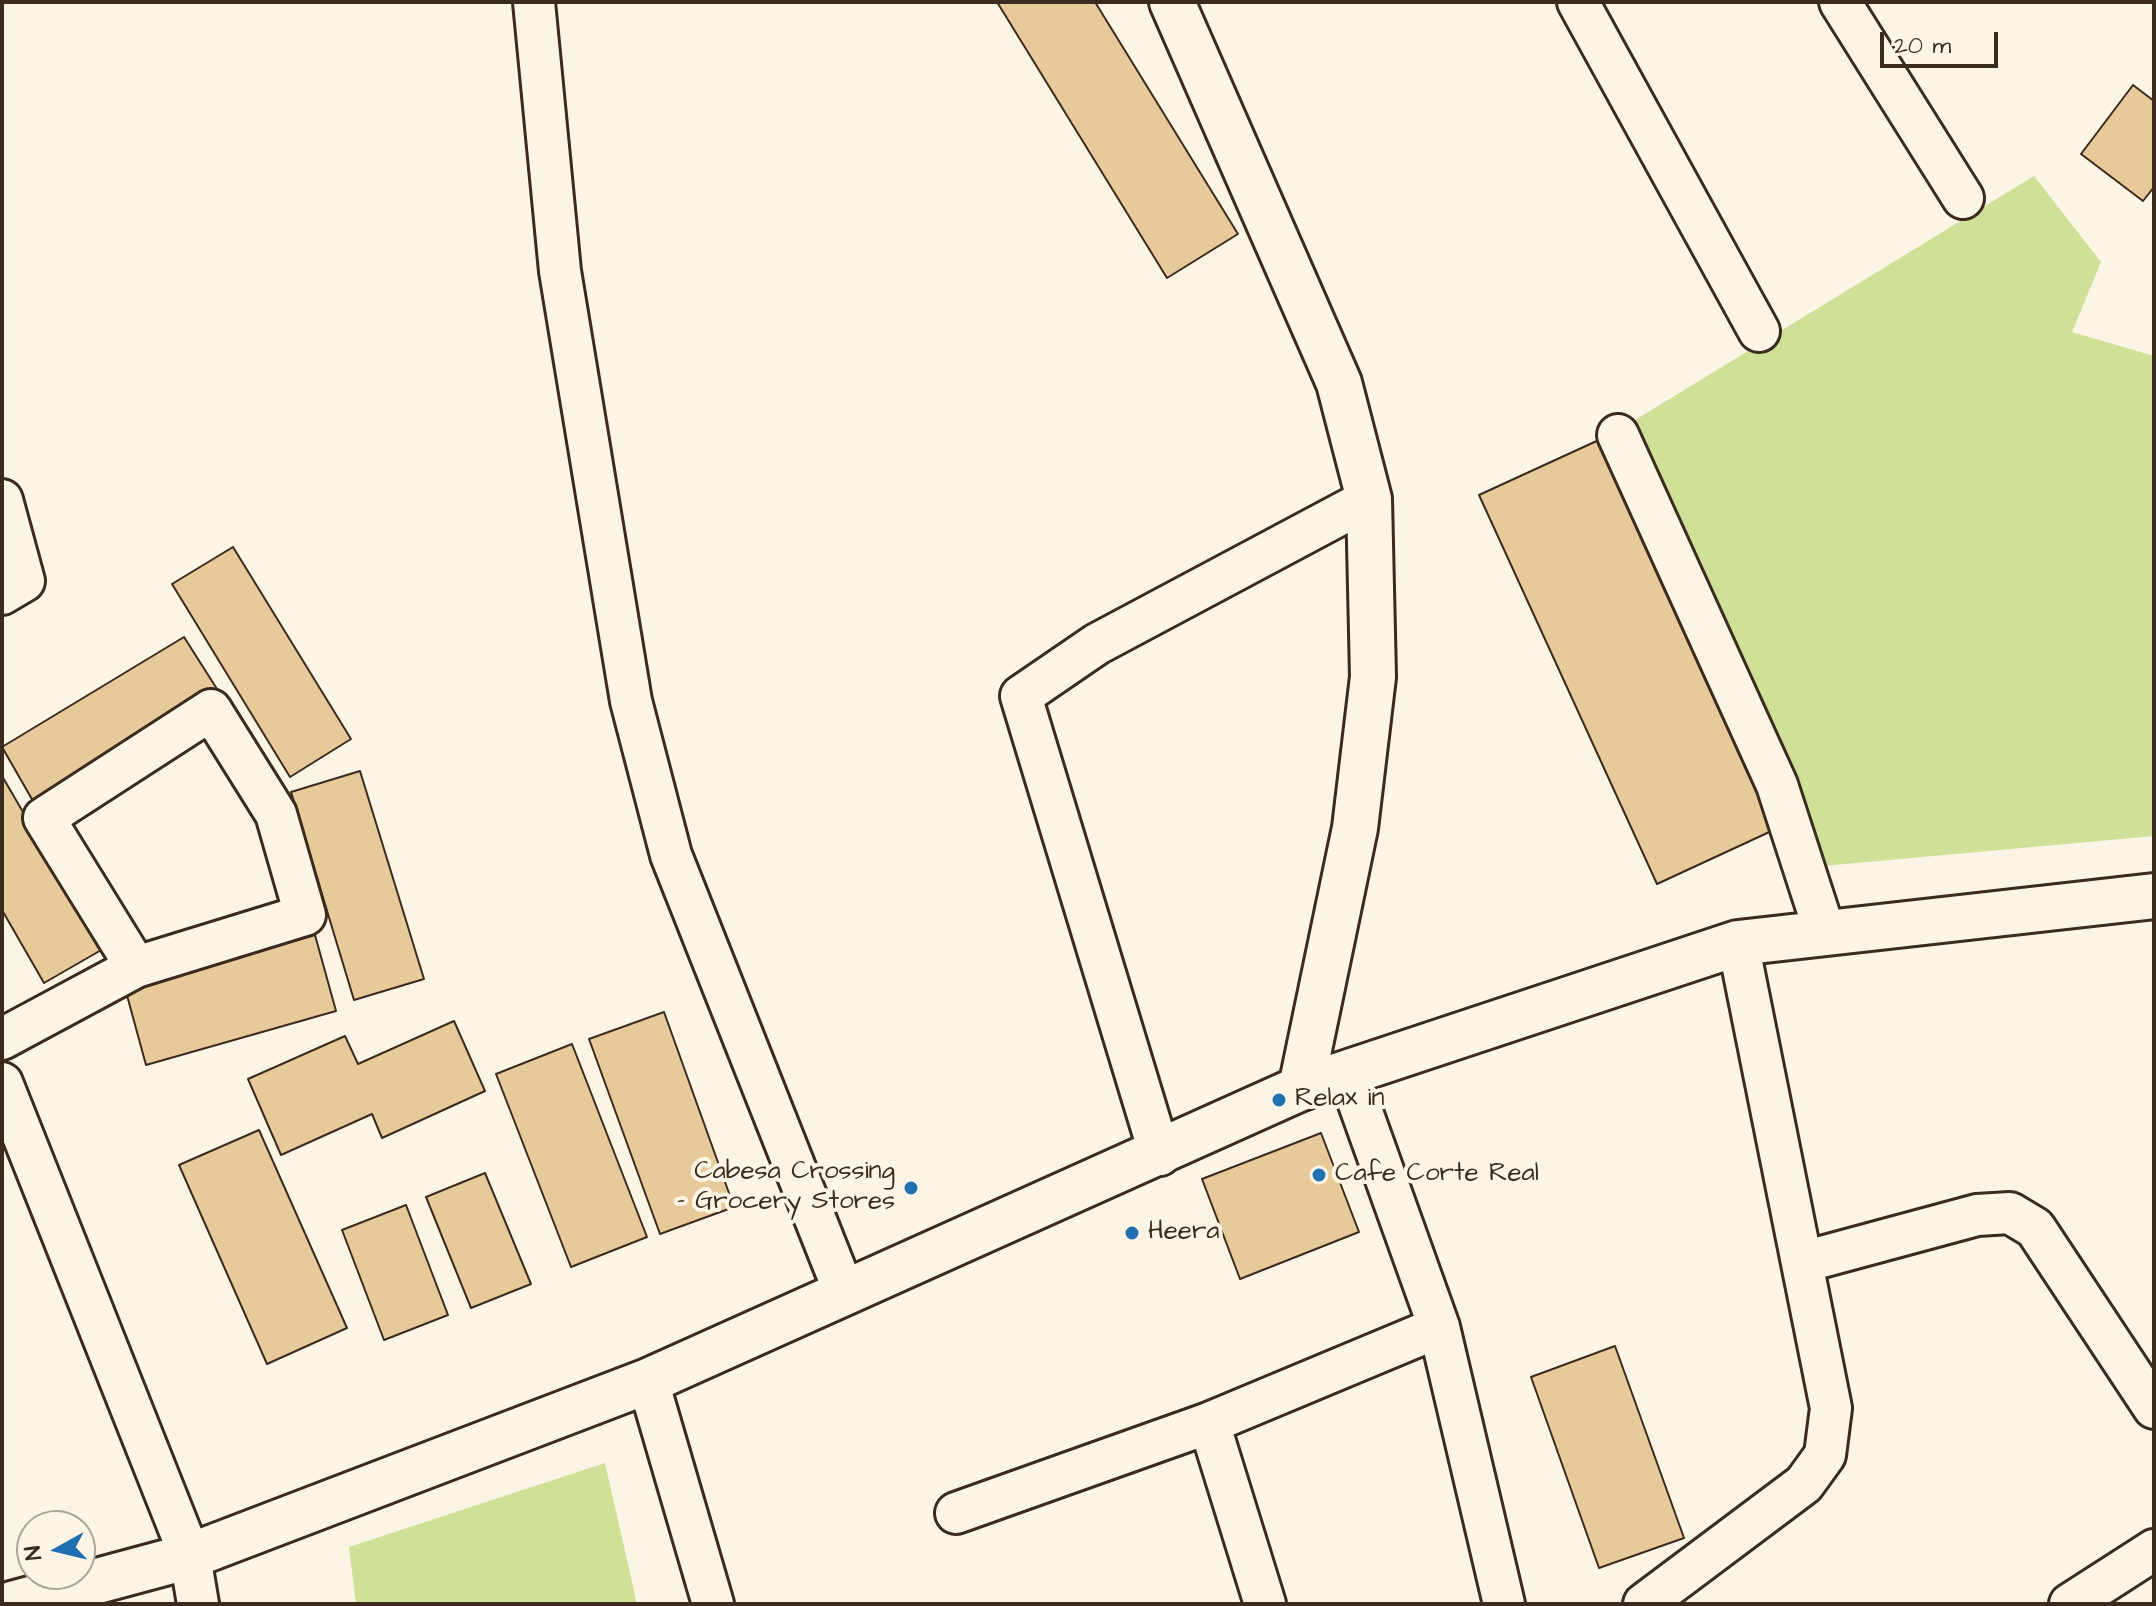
<!DOCTYPE html>
<style>
body{margin:0}
#map{position:relative;width:2156px;height:1606px;overflow:hidden;background:#fcf5e5;font-family:"Architects Daughter",sans-serif}
canvas{display:block}
.frame{position:absolute;inset:0;border:4px solid #3b2a1e;pointer-events:none}
.north{position:absolute;left:16px;top:1510px;width:80px;height:80px;box-sizing:border-box;background:#fcf5e5;border:2px solid #afa495;border-radius:50%;rotate:262deg;font-size:22px;font-weight:700;line-height:32px;text-align:center;color:#3b2a1e}
.north::after{content:'';display:block;margin:auto;width:28px;height:36px;background:#1f6fb2;clip-path:polygon(50% 0,100% 100%,50% 72%,0 100%)}
.scale{position:absolute;left:1880px;top:32px;width:118px;height:36px;box-sizing:border-box;border:4px solid #3b2a1e;border-top:0;padding-left:10px;font-size:24px;line-height:28px;white-space:nowrap;color:#3b2a1e;-webkit-text-stroke:6px #fcf5e5;paint-order:stroke}
</style>
<div id="map">
<canvas width="2156" height="1606"></canvas>
<div class="frame"></div>
<div class="north">N</div>
<div class="scale">20 m</div>
</div>
<script>
const ctx = document.querySelector('canvas').getContext('2d');
ctx.lineJoin = 'round';
function fillPath(path, color) {
  ctx.fillStyle = color;
  ctx.fill(path, 'evenodd');
}
function toPath(rows) {
  const path = new Path2D();
  for (const r of rows) {
    path.moveTo(r[0], r[1]);
    for (let i = 2; i < r.length; i += 2) path.lineTo(r[i], r[i + 1]);
  }
  return path;
}
function strokePath(path, color, width, dash) {
  ctx.strokeStyle = color;
  ctx.lineWidth = width;
  ctx.lineCap = dash ? 'butt' : 'round';
  ctx.setLineDash(dash || []);
  ctx.stroke(path);
}
function drawText(font, color, halo, rows, align = 'center') {
  ctx.font = font + ' "Architects Daughter",sans-serif';
  ctx.lineWidth = 8;
  ctx.setLineDash([]);
  ctx.textBaseline = 'middle';
  ctx.strokeStyle = halo;
  ctx.fillStyle = color;
  for (const [text, x, y, turn = 0] of rows) {
    ctx.save();
    ctx.translate(x, y);
    ctx.rotate((+turn || 0) * Math.PI / 180);
    ctx.textAlign = isNaN(turn) ? turn : align;
    if (halo) ctx.strokeText(text, 0, 0);
    ctx.fillText(text, 0, 0);
    ctx.restore();
  }
}
fillPath(toPath([
 [2034,176,2101,262,2072,332,2154,356,2154,836,1823,866,1627,425],
 [605,1463,637,1604,356,1604,349,1547]
]), '#cee196');
const building = toPath([
 [997,2,1095,2,1238,234,1167,278,997,2],
 [2133,85,2154,101,2154,187,2143,201,2081,154,2133,85],
 [1601,439,1778,828,1657,884,1479,495,1601,439],
 [233,547,351,739,290,777,172,584,233,547],
 [184,637,217,689,33,801,2,747,184,637],
 [360,771,424,979,354,1000,291,792,360,771],
 [2,776,103,949,44,983,2,910,2,776],
 [315,935,336,1011,146,1065,125,988,315,935],
 [664,1012,734,1207,660,1234,589,1039,664,1012],
 [454,1021,485,1091,382,1138,372,1114,281,1155,248,1079,345,1036,358,1064,454,1021],
 [572,1044,647,1237,571,1267,496,1074,572,1044],
 [259,1130,347,1328,267,1364,179,1165,259,1130],
 [1321,1133,1359,1232,1240,1279,1202,1179,1321,1133],
 [485,1173,531,1284,471,1308,426,1197,485,1173],
 [406,1205,448,1315,384,1340,342,1230,406,1205],
 [1615,1346,1684,1538,1599,1568,1531,1377,1615,1346]
]);
fillPath(building, '#e7c99a');
strokePath(building, '#3b2a1e', 2);
const minor = toPath([
 [534,2,560,271,631,701,671,855,845,1294],
 [1578,2,1759,331],
 [1840,2,1963,198],
 [1618,435,1777,785,1825,933],
 [2,500,24,581,2,594],
 [2,1039,136,967,305,915,276,814,211,710,44,818,136,967],
 [1348,1073,1439,1327,1504,1604],
 [2,1083,190,1556,198,1604],
 [1160,1155,1021,696,1097,644,1369,499],
 [1803,1262,1977,1215,2010,1213,2035,1228,2154,1408],
 [648,1381,713,1604],
 [1209,1423,1265,1604],
 [956,1513,1209,1423,1439,1327],
 [1644,1604,1804,1484,1825,1455,1831,1408,1738,943],
 [2070,1604,2154,1550]
]);
const tertiary = toPath([
 [1301,1088,1738,943,2154,896]
]);
const secondary = toPath([
 [12,1604,190,1556,648,1381,1301,1088,1355,828,1373,677,1369,499,1339,383,1172,2]
]);
strokePath(minor, '#3b2a1e', 46);
strokePath(tertiary, '#3b2a1e', 50);
strokePath(secondary, '#3b2a1e', 50);
strokePath(minor, '#fcf5e5', 40);
strokePath(tertiary, '#fcf5e5', 44);
strokePath(secondary, '#fcf5e5', 44);
for (const [x, y, r, color] of [
 [1279,1100,8,"#1f6fb2"],
 [1319,1175,8,"#1f6fb2"],
 [911,1188,8,"#1f6fb2"],
 [1132,1233,8,"#1f6fb2"]
]) {
  const dot = new Path2D();
  dot.arc(x, y, r, 0, 2 * Math.PI);
  ctx.fillStyle = color;
  ctx.fill(dot);
  strokePath(dot, '#fcf5e5', 3);
}
drawText('26px', '#3b2a1e', '#fcf5e5', [
 ["Relax in",1295,1100],
 ["Cabesa Crossing",895,1173,"right"],
 ["- Grocery Stores",895,1203,"right"],
 ["Cafe Corte Real",1335,1175],
 ["Heera",1148,1233]
], 'left');
</script>
